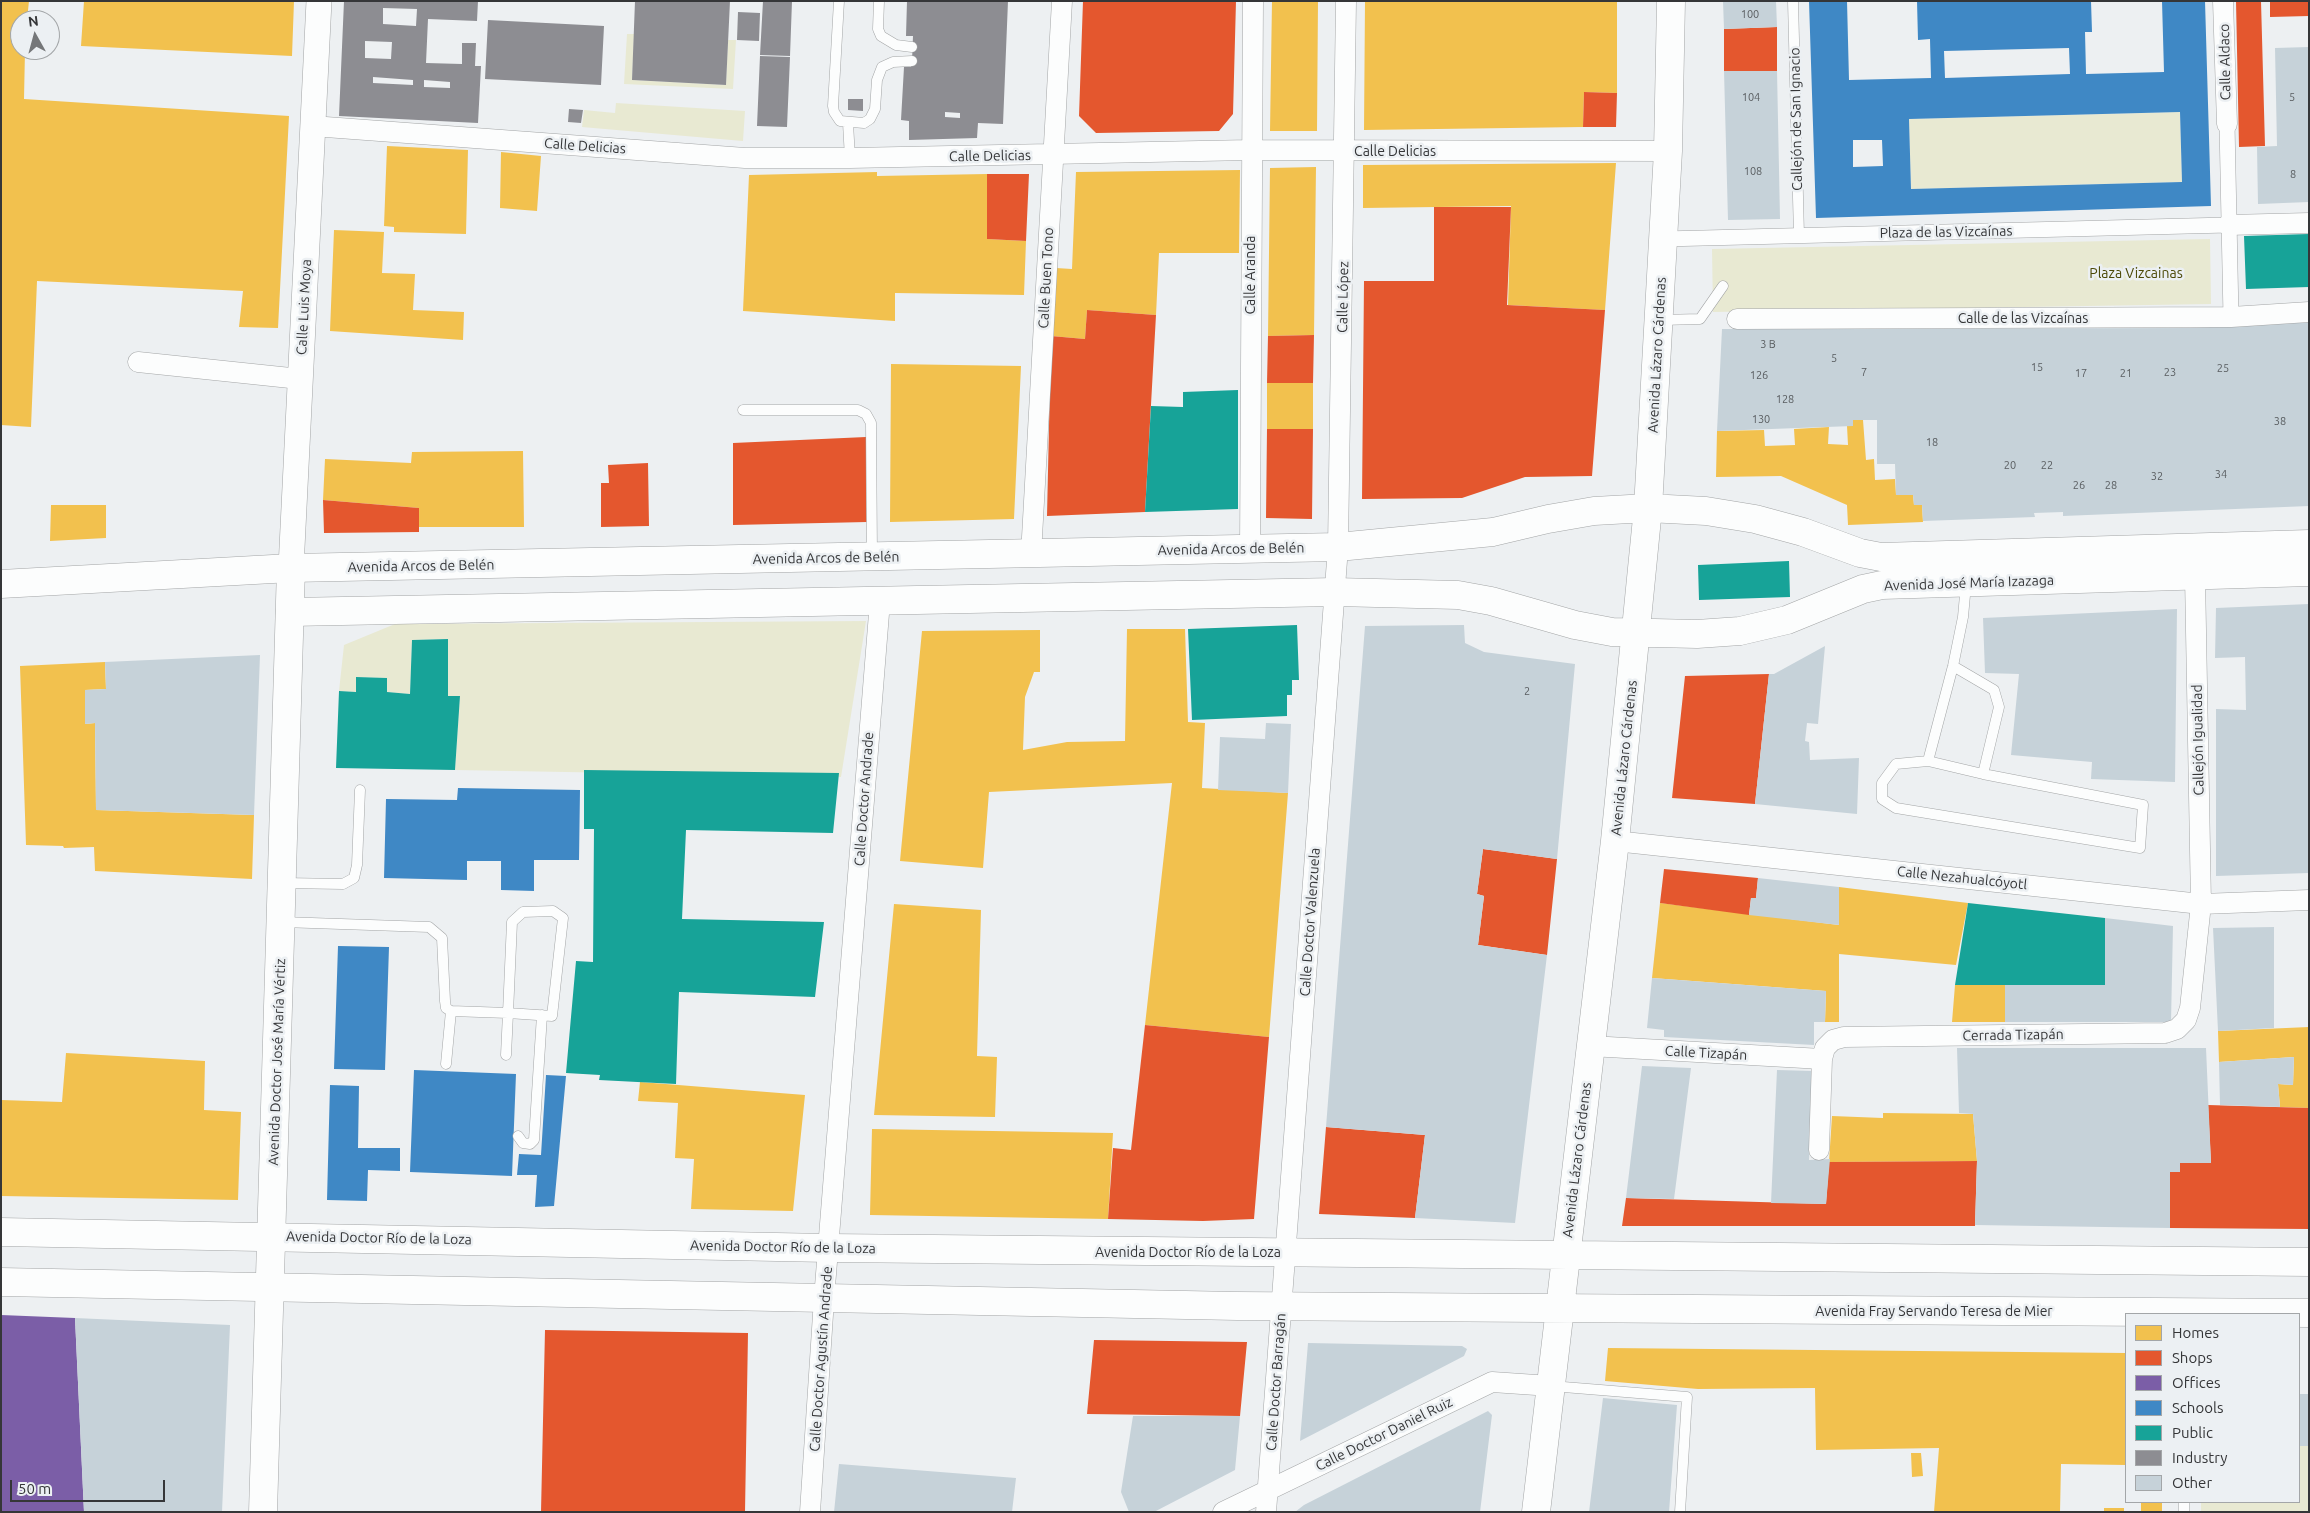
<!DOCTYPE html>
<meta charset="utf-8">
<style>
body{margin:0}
#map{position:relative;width:2310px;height:1513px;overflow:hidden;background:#edf0f2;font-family:Ubuntu,sans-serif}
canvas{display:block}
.frame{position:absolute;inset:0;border:2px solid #353638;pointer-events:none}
.legend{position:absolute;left:2125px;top:1313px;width:175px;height:190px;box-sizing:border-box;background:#ecf0f3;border:1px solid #a3a6a8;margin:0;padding:6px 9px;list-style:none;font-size:15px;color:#353638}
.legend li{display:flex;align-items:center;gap:10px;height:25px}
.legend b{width:25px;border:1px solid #a3a6a8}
.north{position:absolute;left:10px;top:10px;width:50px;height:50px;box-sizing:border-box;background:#ecf0f3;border:1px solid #a3a6a8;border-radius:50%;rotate:353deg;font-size:14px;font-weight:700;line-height:20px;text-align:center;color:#353638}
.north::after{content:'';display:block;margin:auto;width:18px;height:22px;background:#757779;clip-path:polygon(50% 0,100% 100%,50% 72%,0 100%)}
.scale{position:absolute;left:10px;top:1480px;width:155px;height:22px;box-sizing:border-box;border:2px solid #353638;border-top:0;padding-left:6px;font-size:15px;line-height:18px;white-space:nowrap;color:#353638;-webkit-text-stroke:4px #ecf0f3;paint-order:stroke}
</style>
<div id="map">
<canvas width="2310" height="1513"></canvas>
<div class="frame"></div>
<ul class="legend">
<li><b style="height:14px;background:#f2c14e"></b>Homes</li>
<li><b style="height:14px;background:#e4572e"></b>Shops</li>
<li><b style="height:14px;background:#7b5ea7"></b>Offices</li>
<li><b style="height:14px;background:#3f88c5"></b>Schools</li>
<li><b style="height:14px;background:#17a398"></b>Public</li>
<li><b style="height:14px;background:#8d8d92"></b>Industry</li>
<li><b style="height:14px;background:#c6d2d9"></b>Other</li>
</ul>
<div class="north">N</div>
<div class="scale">50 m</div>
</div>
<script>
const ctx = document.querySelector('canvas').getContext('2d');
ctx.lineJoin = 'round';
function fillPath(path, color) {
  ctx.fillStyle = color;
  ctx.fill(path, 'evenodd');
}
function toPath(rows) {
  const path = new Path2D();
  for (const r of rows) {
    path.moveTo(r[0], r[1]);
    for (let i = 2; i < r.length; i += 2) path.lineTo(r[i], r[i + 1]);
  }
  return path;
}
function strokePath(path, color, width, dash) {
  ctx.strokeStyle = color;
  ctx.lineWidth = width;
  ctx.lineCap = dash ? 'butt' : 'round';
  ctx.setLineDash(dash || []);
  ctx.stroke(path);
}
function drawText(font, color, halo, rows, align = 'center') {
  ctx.font = font + ' Ubuntu,sans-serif';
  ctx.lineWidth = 5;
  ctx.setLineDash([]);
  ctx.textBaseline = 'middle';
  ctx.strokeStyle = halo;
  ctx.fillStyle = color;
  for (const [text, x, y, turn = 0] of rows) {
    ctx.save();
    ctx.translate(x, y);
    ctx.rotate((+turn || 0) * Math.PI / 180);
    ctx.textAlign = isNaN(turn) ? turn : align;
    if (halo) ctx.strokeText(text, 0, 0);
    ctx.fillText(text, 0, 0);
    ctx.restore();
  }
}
fillPath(toPath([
 [627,34,634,34,632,80,726,85,728,40,736,40,733,89,624,84],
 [616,103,745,111,743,141,582,127,584,110,615,113],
 [2180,112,2182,182,1911,189,1909,119],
 [2210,239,2211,304,1713,312,1712,249],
 [866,621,841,777,455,770,460,696,448,696,447,639,412,640,410,694,387,692,387,678,356,677,356,692,339,691,344,645,395,624],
 [2299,1446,2309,1446,2309,1512,2201,1512,2201,1502,2299,1502]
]), '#e8e9d2');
fillPath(toPath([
 [1,1,29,1,27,20,20,20,20,50,25,50,24,99,289,116,278,328,239,327,243,291,37,281,31,427,1,425],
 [84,1,294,1,292,56,81,46],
 [1272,1,1318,1,1317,131,1270,131],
 [1365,1,1617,1,1617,93,1584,92,1583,127,1364,130],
 [387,146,468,150,466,234,394,232,394,227,384,226],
 [501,152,541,156,537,211,500,208],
 [1616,163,1605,310,1508,305,1511,206,1363,208,1363,165],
 [1316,167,1314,335,1268,336,1270,168],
 [1240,170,1239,253,1159,253,1156,315,1087,310,1085,339,1051,336,1056,268,1072,269,1076,172],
 [877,172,877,176,987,174,987,239,1026,241,1024,295,895,293,895,321,743,311,749,175],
 [334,230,384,232,382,273,415,274,413,310,464,312,463,340,330,331],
 [891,364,1021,366,1014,519,890,522],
 [1267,383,1313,383,1313,429,1267,429],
 [1853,420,1863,420,1866,460,1874,459,1875,480,1895,479,1896,495,1913,495,1914,505,1922,505,1923,522,1848,525,1847,505,1781,476,1716,477,1717,431,1764,430,1765,446,1795,445,1794,429,1829,427,1828,444,1848,445,1847,426,1853,426],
 [523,451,524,527,419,527,419,508,323,500,325,459,411,463,412,452],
 [51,505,106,505,106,538,50,541],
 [1127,629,1185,629,1188,722,1205,723,1202,788,1288,793,1269,1037,1145,1025,1172,783,989,792,983,868,900,861,922,631,1040,630,1040,672,1034,672,1025,697,1023,750,1067,742,1125,741],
 [105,662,106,689,85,690,85,724,95,723,96,810,254,815,252,879,95,871,94,847,64,848,63,846,26,845,20,666],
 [1839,887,1968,903,1956,965,1839,954,1839,1022,1825,1022,1826,991,1652,978,1660,903,1839,925],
 [894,904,981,910,977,1056,997,1057,995,1117,874,1115],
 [1955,985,2005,985,2005,1022,1952,1022],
 [2309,1027,2309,1108,2280,1107,2278,1084,2293,1085,2294,1057,2219,1062,2218,1031],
 [66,1053,205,1061,204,1110,241,1112,238,1200,1,1196,1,1100,62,1102],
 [640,1082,805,1095,793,1211,691,1209,694,1159,675,1158,678,1103,638,1101],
 [1883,1113,1973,1114,1977,1161,1829,1162,1832,1116,1883,1118],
 [872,1129,1113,1133,1108,1219,870,1215],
 [1608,1348,2126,1353,2126,1465,2061,1464,2060,1512,1934,1512,1939,1448,1816,1450,1815,1388,1698,1389,1605,1381],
 [1911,1453,1921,1453,1923,1476,1912,1477],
 [2141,1502,2162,1502,2162,1512,2141,1512],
 [2104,1508,2124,1508,2124,1512,2104,1512]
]), '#f2c14e');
fillPath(toPath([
 [1083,1,1236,1,1233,114,1219,131,1096,133,1079,116],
 [2236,1,2261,1,2265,146,2239,147],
 [2270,1,2309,1,2309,16,2270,17],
 [1777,27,1777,71,1724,71,1724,29],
 [1584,92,1617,93,1616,127,1583,127],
 [987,174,1029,174,1026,241,987,239],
 [1434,207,1511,207,1507,305,1605,310,1592,476,1525,477,1462,498,1362,499,1364,281,1434,281],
 [1087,310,1156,315,1145,512,1047,516,1051,336,1085,339],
 [1314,335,1313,383,1267,383,1268,336],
 [1267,429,1313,429,1312,519,1266,518],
 [866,437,867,522,733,525,733,443],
 [648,463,649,526,601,527,601,483,609,483,608,465],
 [323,500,419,508,419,532,324,533],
 [1769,674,1755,804,1672,798,1685,676],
 [1483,849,1557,859,1547,955,1478,945,1484,896,1477,894],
 [1664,869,1758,878,1756,898,1751,898,1749,915,1660,903],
 [1145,1025,1269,1037,1254,1219,1203,1221,1108,1219,1113,1148,1131,1150],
 [2208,1105,2309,1108,2309,1229,2170,1228,2170,1172,2180,1172,2180,1163,2211,1163],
 [1326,1127,1425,1135,1415,1218,1319,1214],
 [1977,1161,1975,1226,1622,1226,1626,1198,1826,1204,1829,1162],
 [545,1330,748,1333,745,1512,541,1512],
 [1094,1340,1247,1342,1240,1416,1087,1414]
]), '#e4572e');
fillPath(toPath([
 [1,1315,75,1318,84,1512,1,1512]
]), '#7b5ea7');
fillPath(toPath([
 [1809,1,1847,1,1849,80,1931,78,1930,39,1918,40,1917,1,2091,1,2092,32,2085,32,2086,74,2164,72,2162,1,2205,1,2211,206,1816,218],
 [2069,48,2070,74,1945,78,1944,51],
 [2180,112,2182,182,1911,189,1909,119],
 [1853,140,1882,140,1883,166,1853,167],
 [458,788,580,790,579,860,534,860,534,891,501,890,501,861,467,861,467,880,384,878,386,799,457,800],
 [338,946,389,947,385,1070,334,1069],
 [414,1070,516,1074,512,1176,410,1172],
 [546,1075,566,1076,554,1206,535,1207,537,1175,517,1175,519,1154,541,1155],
 [330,1085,359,1086,358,1148,400,1148,400,1171,368,1170,367,1201,327,1200]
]), '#3f88c5');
fillPath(toPath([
 [2309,234,2309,287,2246,289,2244,236],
 [1238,390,1238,509,1145,512,1151,406,1183,407,1183,392],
 [1789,561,1790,597,1699,600,1698,565],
 [1297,625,1299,680,1292,680,1292,695,1287,695,1287,716,1192,720,1188,629],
 [448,639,448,696,460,696,455,770,336,768,339,691,356,692,356,677,387,678,387,692,410,694,412,640],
 [584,770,839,773,833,833,686,830,682,919,824,922,815,997,679,992,676,1084,599,1080,600,1075,566,1073,576,961,593,962,594,829,584,829],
 [1968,903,2105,918,2105,985,1955,985]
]), '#17a398');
fillPath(toPath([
 [344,1,478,1,477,21,428,19,426,63,462,64,462,43,476,43,475,66,481,66,478,123,339,116],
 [383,8,417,9,416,26,383,24],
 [365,41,392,42,391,59,365,58],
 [373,77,413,80,413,85,373,83],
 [424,80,450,82,450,88,424,87],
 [635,1,730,1,726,85,632,80],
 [763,1,792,1,790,56,760,55],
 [907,1,1008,1,1003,124,978,123,977,138,909,140,909,121,901,120,904,67,911,67,912,61,913,36,906,36],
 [945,112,960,113,960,118,945,117],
 [738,12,760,13,759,41,737,40],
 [488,20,604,26,601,85,485,79],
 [760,56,790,57,787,127,757,126],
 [848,99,863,99,863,111,848,110],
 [569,109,583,110,581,123,568,122]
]), '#8d8d92');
fillPath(toPath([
 [1723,1,1776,1,1777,27,1724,29],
 [2309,47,2309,202,2258,204,2257,147,2277,146,2275,48],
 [1724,71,1777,71,1780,219,1728,220],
 [2309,322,2309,506,2063,516,2063,512,2034,513,2035,517,1923,521,1922,505,1914,505,1913,495,1896,495,1895,464,1877,464,1877,420,1853,420,1853,426,1717,431,1722,329,2190,328],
 [2309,604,2309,873,2216,876,2216,709,2246,710,2245,657,2215,658,2216,608],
 [2177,609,2175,782,2091,779,2092,762,2011,755,2019,674,1985,673,1983,618],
 [1464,625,1465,643,1484,652,1575,664,1557,859,1483,849,1477,894,1484,896,1478,945,1547,955,1515,1223,1415,1218,1425,1135,1326,1127,1365,626],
 [1825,646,1818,724,1807,723,1805,741,1809,742,1810,760,1859,758,1857,814,1755,804,1769,674,1774,674],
 [260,655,254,815,96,810,95,723,85,724,85,690,106,689,105,662],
 [1266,723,1291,724,1288,793,1218,790,1220,737,1265,739],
 [1758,878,1839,887,1839,925,1749,915,1751,898,1756,898],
 [2105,918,2173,926,2171,1022,2005,1022,2005,985,2105,985],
 [2274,927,2274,1028,2218,1031,2213,928],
 [1652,978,1826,991,1825,1022,1814,1022,1814,1045,1664,1037,1664,1030,1647,1028],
 [1957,1048,2206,1048,2211,1163,2180,1163,2180,1172,2170,1172,2170,1228,1975,1225,1977,1161,1973,1114,1959,1113],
 [2294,1057,2293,1085,2278,1084,2280,1107,2220,1105,2219,1062],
 [1642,1066,1691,1068,1674,1199,1626,1198],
 [1777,1070,1814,1071,1809,1160,1830,1159,1826,1204,1771,1203],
 [75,1318,230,1325,222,1512,84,1512],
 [1308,1343,1462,1346,1467,1349,1464,1356,1300,1441],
 [2299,1394,2309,1394,2309,1446,2299,1446],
 [1603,1398,1677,1405,1669,1512,1589,1512],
 [1488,1411,1492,1415,1480,1512,1295,1512,1304,1505],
 [1133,1416,1240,1416,1235,1470,1154,1512,1129,1512,1121,1492],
 [839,1464,1016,1478,1012,1512,834,1512]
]), '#c6d2d9');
const service = toPath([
 [839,1,833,106,834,112,840,121,864,123,870,119,875,109,877,80,882,67,893,62,912,61],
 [879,1,878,29,881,36,896,45,912,47],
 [1793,1,1799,236],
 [848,123,850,158],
 [1660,320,1700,319,1723,286],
 [743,410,858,410,866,414,871,423,872,556],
 [1953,666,1994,690,1999,707,1983,774,2143,805,2140,848,1896,808,1882,799,1882,783,1896,764,1928,761,1953,666,1963,617,1966,584],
 [1928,761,1983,774],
 [284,883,343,884,354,878,357,865,360,790],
 [282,922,429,927,442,938,445,1001,446,1008,451,1011,508,1013,552,1016,563,918,553,911,523,912,512,922,508,1013,506,1055],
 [446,1064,451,1011],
 [518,1136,523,1143,530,1144,534,1140,542,1015],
 [1551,1386,1687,1397,1680,1512],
 [2184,1502,2184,1512]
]);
const pedestrian = toPath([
 [2227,124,2231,317],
 [1663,239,2228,225]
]);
const minor = toPath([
 [2223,1,2227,124],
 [312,126,745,158,850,158,1250,150,1668,151],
 [2228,225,2309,223],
 [1737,319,2231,317,2309,312],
 [138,362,300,379],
 [1250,549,1253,1],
 [1031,555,1062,1],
 [1615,841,2201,904,2309,900],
 [1590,1046,1822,1059],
 [1819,1150,1822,1059,1825,1048,1833,1040,1844,1037,2165,1033,2177,1029,2186,1020,2190,1008,2201,904,2195,576],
 [810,1512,824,1299,880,601],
 [1223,1512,1492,1382,1551,1386],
 [1266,1512,1338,547,1346,1]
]);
const tertiary = toPath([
 [291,568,319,1]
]);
const secondary = toPath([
 [263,1512,291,568]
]);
const primary = toPath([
 [1,584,291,568,1338,547,1493,532,1548,519,1594,511,1648,508,1706,511,1755,519,1803,532,1860,553,1881,557,2309,544],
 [290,612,1335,592,1458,595,1491,601,1575,625,1612,632,1697,634,1740,631,1787,620,1863,589,1882,585,2309,572],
 [1,1232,828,1248,2309,1262],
 [1,1282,1237,1306,2309,1313],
 [1536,1512,1615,841,1648,508,1668,151,1671,1]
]);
strokePath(service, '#a3a5a6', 11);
strokePath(pedestrian, '#a3a5a6', 16);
strokePath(minor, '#a3a5a6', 21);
strokePath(tertiary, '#a3a5a6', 26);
strokePath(secondary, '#a3a5a6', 29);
strokePath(primary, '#a3a5a6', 29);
strokePath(service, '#fcfdfd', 10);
strokePath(pedestrian, '#fcfdfd', 15);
strokePath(minor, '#fcfdfd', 20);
strokePath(tertiary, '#fcfdfd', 25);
strokePath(secondary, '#fcfdfd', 28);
strokePath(primary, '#fcfdfd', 28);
drawText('11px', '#595d60', null, [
 ["100",1750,14],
 ["104",1751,97],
 ["5",2292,97],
 ["108",1753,171],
 ["8",2293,174],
 ["3 B",1768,344],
 ["5",1834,358],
 ["15",2037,367],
 ["25",2223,368],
 ["7",1864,372],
 ["23",2170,372],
 ["17",2081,373],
 ["21",2126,373],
 ["126",1759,375],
 ["128",1785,399],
 ["130",1761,419],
 ["38",2280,421],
 ["18",1932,442],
 ["20",2010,465],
 ["22",2047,465],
 ["34",2221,474],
 ["32",2157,476],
 ["26",2079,485],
 ["28",2111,485],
 ["2",1527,691]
]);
drawText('14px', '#353638', '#ecf0f3', [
 ["Calle Aldaco",2225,62,-91],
 ["Callejón de San Ignacio",1796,119,-91],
 ["Calle Delicias",585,146,4],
 ["Calle Delicias",1395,151],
 ["Calle Delicias",990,156,-1],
 ["Plaza de las Vizcaínas",1946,232,-1],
 ["Calle Aranda",1250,275,-90],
 ["Calle Buen Tono",1046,278,-87],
 ["Calle López",1343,297,-89],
 ["Calle Luis Moya",304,307,-87],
 ["Calle de las Vizcaínas",2023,318],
 ["Avenida Lázaro Cárdenas",1657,355,-87],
 ["Avenida Arcos de Belén",1231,549,-1],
 ["Avenida Arcos de Belén",826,558,-1],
 ["Avenida Arcos de Belén",421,566,-1],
 ["Avenida José María Izazaga",1969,583,-2],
 ["Callejón Igualidad",2198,740,-91],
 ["Avenida Lázaro Cárdenas",1624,758,-84],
 ["Calle Doctor Andrade",864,799,-86],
 ["Calle Nezahualcóyotl",1962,878,6],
 ["Calle Doctor Valenzuela",1310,922,-86],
 ["Cerrada Tizapán",2013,1035,-1],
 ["Calle Tizapán",1706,1053,3],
 ["Avenida Doctor José María Vértiz",277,1062,-88],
 ["Avenida Lázaro Cárdenas",1577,1160,-83],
 ["Avenida Doctor Río de la Loza",379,1238,1],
 ["Avenida Doctor Río de la Loza",783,1247,1],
 ["Avenida Doctor Río de la Loza",1188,1252],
 ["Avenida Fray Servando Teresa de Mier",1934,1311],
 ["Calle Doctor Agustín Andrade",821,1359,-86],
 ["Calle Doctor Barragán",1276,1382,-86],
 ["Calle Doctor Daniel Ruiz",1384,1434,-26]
]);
drawText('14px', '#4c4906', '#ecf0f3', [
 ["Plaza Vizcainas",2136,273]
]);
</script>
